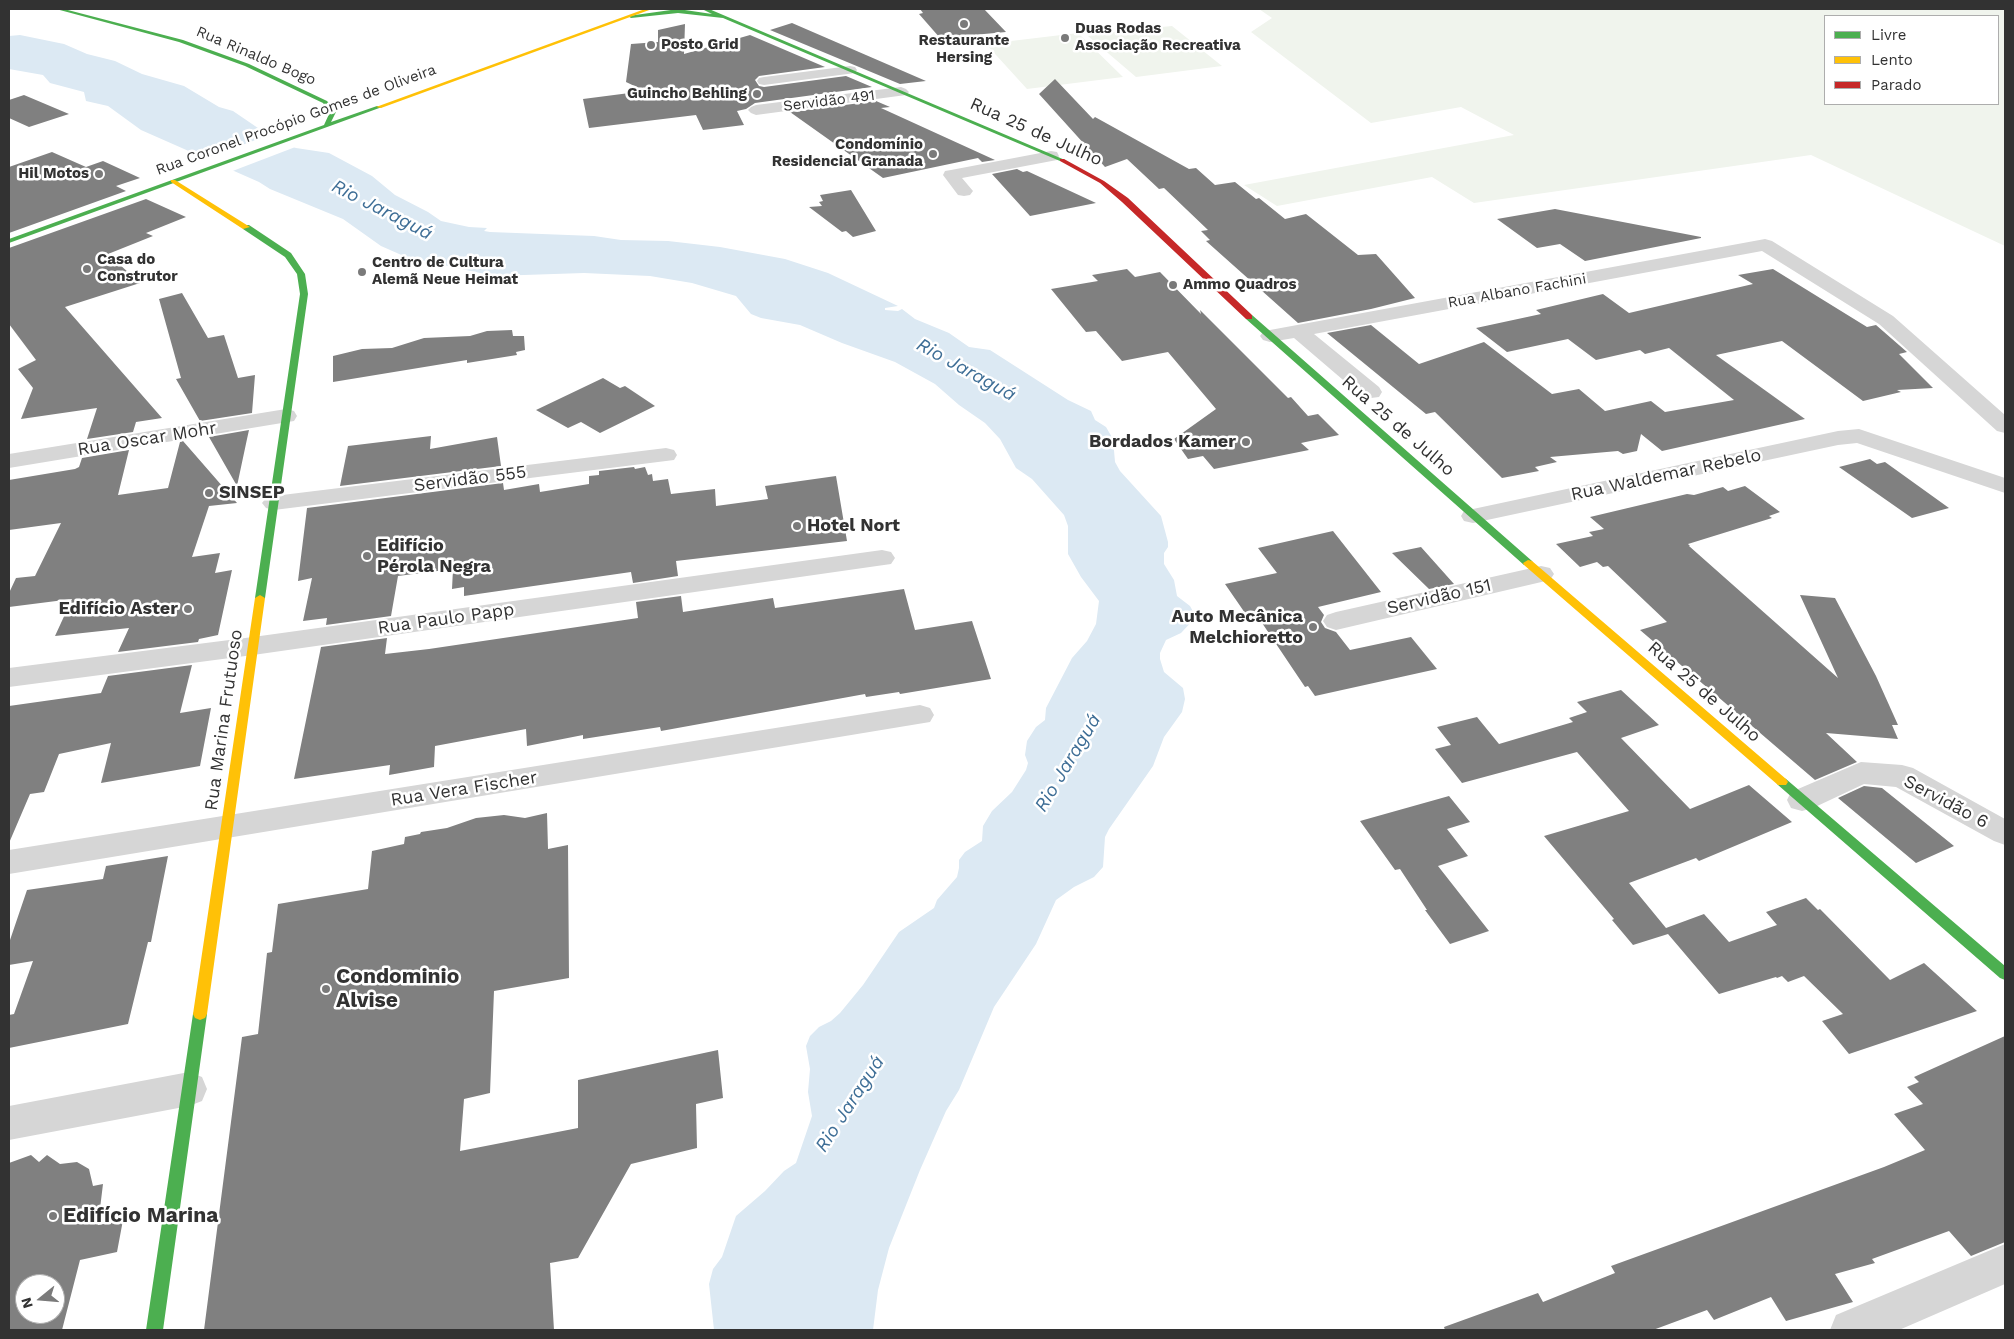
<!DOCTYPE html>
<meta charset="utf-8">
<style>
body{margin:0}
#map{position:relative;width:2014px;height:1339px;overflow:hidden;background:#fff;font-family:"Work Sans",sans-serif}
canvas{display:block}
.frame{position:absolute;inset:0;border:10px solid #323232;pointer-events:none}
.legend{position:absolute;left:1824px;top:15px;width:175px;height:90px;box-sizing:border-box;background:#fff;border:1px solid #adadad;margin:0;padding:6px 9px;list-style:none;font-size:15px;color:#323232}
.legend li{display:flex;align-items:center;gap:10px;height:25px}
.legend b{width:25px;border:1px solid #adadad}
.north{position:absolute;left:15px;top:1274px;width:50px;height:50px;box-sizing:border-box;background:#fff;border:1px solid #adadad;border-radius:50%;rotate:253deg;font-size:14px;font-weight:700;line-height:20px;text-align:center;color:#323232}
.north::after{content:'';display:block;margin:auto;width:18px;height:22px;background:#7a7a7a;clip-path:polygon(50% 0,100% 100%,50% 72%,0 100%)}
</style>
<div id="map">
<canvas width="2014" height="1339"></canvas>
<div class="frame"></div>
<ul class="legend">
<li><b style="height:6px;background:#4caf50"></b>Livre</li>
<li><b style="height:6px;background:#ffc107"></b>Lento</li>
<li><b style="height:6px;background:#c62828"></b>Parado</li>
</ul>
<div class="north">N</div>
</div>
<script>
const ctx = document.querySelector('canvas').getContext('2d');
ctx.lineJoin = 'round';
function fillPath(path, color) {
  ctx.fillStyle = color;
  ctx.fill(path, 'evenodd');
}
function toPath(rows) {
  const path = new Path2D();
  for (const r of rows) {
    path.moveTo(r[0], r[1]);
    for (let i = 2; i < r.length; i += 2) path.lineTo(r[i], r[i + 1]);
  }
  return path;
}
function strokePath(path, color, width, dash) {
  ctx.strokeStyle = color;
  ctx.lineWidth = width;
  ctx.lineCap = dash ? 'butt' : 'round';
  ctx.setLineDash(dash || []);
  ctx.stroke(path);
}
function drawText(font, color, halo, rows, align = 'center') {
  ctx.font = font + ' "Work Sans",sans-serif';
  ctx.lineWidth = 5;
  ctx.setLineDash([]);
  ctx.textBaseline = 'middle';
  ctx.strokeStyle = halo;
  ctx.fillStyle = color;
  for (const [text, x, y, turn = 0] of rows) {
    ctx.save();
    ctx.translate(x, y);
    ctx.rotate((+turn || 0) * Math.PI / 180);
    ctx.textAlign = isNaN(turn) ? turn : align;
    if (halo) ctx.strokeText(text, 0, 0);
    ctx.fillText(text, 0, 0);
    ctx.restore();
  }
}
fillPath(toPath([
 [1259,9,2005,9,2005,246,1811,155,1474,203,1432,177,1277,206,1244,185,1514,135,1461,107,1371,123,1251,32,1272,18],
 [1825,16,1998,16,1998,104,1825,104],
 [1172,26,1222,66,1136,77,1088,36,1139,28,1141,29],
 [1078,33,1123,77,1027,89,986,44]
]), '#f0f4ed');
fillPath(toPath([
 [20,35,64,44,87,54,115,61,142,74,184,86,219,107,233,111,277,141,296,148,329,153,372,176,395,195,428,212,441,221,469,227,487,228,484,231,490,232,594,236,621,240,668,241,720,247,785,259,828,273,898,306,885,308,885,310,898,311,902,309,915,319,949,333,969,347,990,350,1068,400,1091,411,1095,420,1106,427,1113,439,1115,462,1120,471,1161,516,1168,542,1168,547,1164,553,1164,564,1174,580,1177,596,1190,606,1196,617,1181,633,1166,640,1160,653,1160,659,1164,672,1183,688,1185,699,1182,712,1164,737,1153,766,1109,829,1105,837,1103,867,1094,877,1074,887,1056,900,1036,944,994,1007,959,1090,946,1111,920,1170,889,1248,878,1290,873,1330,714,1330,709,1284,713,1269,722,1257,736,1216,765,1191,784,1171,796,1163,812,1116,808,1092,810,1069,806,1046,810,1036,819,1027,831,1021,840,1013,863,985,899,932,934,908,937,900,957,877,959,868,959,860,965,852,982,841,983,826,992,811,1012,792,1026,770,1028,763,1025,755,1027,741,1036,727,1045,720,1046,708,1072,658,1087,641,1096,624,1099,601,1081,577,1068,554,1068,526,1064,515,1032,479,1016,468,1000,439,985,423,959,405,935,384,895,362,842,343,800,325,761,318,751,314,736,296,692,283,650,276,584,273,494,276,406,257,381,246,343,219,270,189,259,182,141,130,108,106,86,101,84,92,50,83,43,75,9,69,9,36]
]), '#dce9f3');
fillPath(toPath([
 [272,134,298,146,230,172,201,160]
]), '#fff');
fillPath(toPath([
 [920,9,984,9,1006,32,940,38,919,14,923,13],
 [792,23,926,81,900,84,770,30],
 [685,24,684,54,750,35,825,67,759,76,755,80,759,86,764,87,846,76,872,87,755,103,746,109,737,111,744,125,703,130,696,115,589,128,583,99,645,91,626,82,631,44,658,42,658,30],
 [1055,79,1093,119,1095,117,1189,169,1196,168,1215,185,1235,182,1256,199,1259,198,1285,219,1306,214,1358,255,1376,254,1415,298,1371,309,1298,323,1206,241,1210,240,1201,231,1208,230,1164,188,1159,189,1127,159,1105,167,1039,94],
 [24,95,69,114,29,127,9,118,9,100],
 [876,101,890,107,881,108,995,160,982,162,978,158,883,178,790,112],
 [52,152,86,167,103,161,140,178,116,186,126,191,9,233,9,167],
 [1017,169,1023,172,1027,171,1096,203,1030,216,992,174],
 [851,190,876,231,853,237,846,231,842,232,809,207,822,206,819,202,823,201,820,195],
 [146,199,186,217,146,233,153,236,108,254,140,283,65,307,162,418,136,422,133,432,87,439,97,408,21,419,33,388,18,369,36,360,9,324,9,248],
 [1555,209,1701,237,1701,238,1585,261,1560,244,1537,248,1497,219],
 [1127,269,1135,277,1160,272,1201,314,1200,310,1288,398,1291,397,1308,416,1318,414,1339,435,1301,443,1309,450,1214,469,1203,456,1188,459,1174,439,1216,409,1168,352,1122,361,1096,331,1086,332,1051,289,1098,281,1092,275],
 [1773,269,1867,327,1876,325,1907,352,1899,354,1933,388,1897,390,1901,392,1863,401,1782,341,1716,355,1805,419,1662,451,1641,434,1637,451,1623,454,1618,451,1550,457,1557,462,1535,467,1539,471,1502,478,1435,412,1426,414,1327,333,1371,325,1419,364,1484,342,1552,394,1579,389,1605,411,1651,401,1665,412,1734,400,1669,348,1645,354,1640,350,1596,360,1568,339,1507,352,1476,328,1541,314,1536,310,1603,294,1629,313,1753,284,1738,275],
 [182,293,208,338,224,335,238,378,255,375,252,413,200,421,176,379,181,378,159,299],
 [512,330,513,336,524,336,525,350,516,352,517,355,467,363,467,360,333,382,333,356,362,349,392,348,424,338,470,336,487,331],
 [603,378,620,388,625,386,655,406,600,433,581,422,568,428,536,410],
 [249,430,247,439,237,486,209,437],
 [431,436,430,449,497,437,501,466,340,486,348,446],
 [183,441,237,503,209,506,192,557,220,553,215,573,232,570,218,635,199,639,198,642,118,652,129,628,55,636,72,599,9,607,9,593,16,578,35,576,61,523,9,530,9,480,75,469,79,467,82,458,129,450,118,495,168,488,180,442],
 [1870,459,1877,464,1885,462,1949,508,1912,518,1839,467],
 [634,467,635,469,645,467,648,475,652,474,653,481,668,479,671,494,715,489,716,506,768,499,765,486,836,476,847,541,676,561,678,576,633,583,631,572,464,596,464,587,452,589,453,569,398,576,391,616,326,625,327,618,303,621,312,578,298,581,307,508,503,483,504,490,539,484,540,492,589,484,589,476,599,475,599,471],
 [1745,486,1780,512,1769,516,1772,518,1688,544,1690,546,1689,546,1838,678,1800,595,1835,598,1876,676,1898,725,1892,725,1898,739,1826,733,1857,762,1815,780,1640,630,1667,622,1608,566,1603,567,1597,562,1580,567,1556,544,1593,536,1589,532,1604,529,1590,517,1687,494,1694,495,1723,487,1728,491],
 [1333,531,1381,592,1318,607,1324,615,1321,622,1325,628,1336,632,1350,650,1411,637,1437,669,1315,696,1308,686,1305,687,1254,611,1245,613,1225,584,1277,573,1258,548],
 [1421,547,1454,584,1429,589,1392,553],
 [904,589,915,630,972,621,991,679,900,694,899,692,866,697,865,694,661,731,660,727,583,739,583,735,527,746,526,729,435,746,434,767,389,775,390,765,294,779,321,647,387,638,385,654,429,649,638,618,636,602,681,596,683,612,773,598,775,608],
 [192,665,180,713,211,708,200,766,101,783,111,743,59,754,44,792,30,794,9,843,9,706,101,693,108,676],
 [1621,690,1659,725,1621,738,1690,809,1749,785,1792,822,1699,861,1696,858,1629,883,1666,928,1704,914,1729,942,1777,925,1766,912,1806,898,1818,910,1820,909,1890,980,1924,963,1977,1011,1849,1054,1822,1021,1843,1014,1804,976,1788,982,1782,976,1777,978,1776,977,1719,994,1668,934,1633,945,1612,920,1614,919,1544,836,1629,811,1577,752,1462,783,1435,749,1451,745,1437,727,1477,717,1499,744,1573,722,1569,718,1587,712,1577,702],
 [1864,786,1882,788,1954,846,1916,863,1838,798],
 [1449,796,1470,822,1447,829,1468,856,1438,866,1489,931,1450,944,1425,910,1427,910,1400,869,1395,870,1360,821],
 [547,813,548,849,568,845,569,978,494,991,490,1093,464,1099,460,1151,578,1128,578,1080,718,1050,723,1098,696,1104,697,1148,631,1164,578,1258,550,1263,554,1330,204,1330,242,1037,258,1034,267,953,272,952,278,904,368,889,372,851,404,844,405,837,420,834,421,832,447,828,476,818,504,815,525,818],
 [168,856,151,942,148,942,128,1024,9,1048,9,1015,14,1014,33,961,9,965,9,943,27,890,103,879,106,866],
 [2005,1036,2005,1242,1971,1256,1949,1231,1872,1259,1875,1263,1835,1274,1853,1302,1786,1321,1771,1297,1714,1320,1707,1310,1653,1330,1445,1330,1444,1327,1538,1293,1543,1302,1615,1273,1611,1266,1884,1167,1925,1150,1894,1114,1923,1104,1907,1087,1919,1082,1914,1077],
 [31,1155,39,1162,47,1155,60,1164,77,1162,89,1169,93,1186,103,1184,98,1225,123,1220,117,1252,80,1260,62,1330,9,1330,9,1163],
 [25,1284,55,1284,55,1314,25,1314]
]), '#808080');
fillPath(toPath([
 [850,66,855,67,857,70,855,73,764,85,759,84,757,81,759,78,764,77,850,66],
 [901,87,906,89,909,92,906,95,756,115,751,113,748,110,751,107,756,105,901,87],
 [1051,151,1057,152,1059,156,1057,160,962,178,973,191,970,195,964,196,958,195,943,175,945,171,951,170,1051,151],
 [1765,239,1772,241,1893,316,2005,415,2005,433,1997,431,1879,324,1762,251,1314,334,1379,387,1382,392,1379,397,1371,398,1363,397,1294,338,1270,342,1263,340,1260,336,1263,332,1270,330,1765,239],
 [286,409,294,411,297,416,294,421,9,468,9,454,286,409],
 [1859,429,2005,478,2005,493,1857,443,1838,445,1473,523,1464,521,1461,516,1464,511,1473,509,1838,431,1859,429],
 [666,448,674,450,677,455,674,460,274,510,266,508,262,503,266,498,274,496,666,448],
 [882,550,891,552,895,558,891,564,253,655,9,687,9,668,253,637,882,550],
 [1541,566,1550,568,1554,574,1550,580,1336,630,1327,627,1323,621,1327,615,1336,612,1541,566],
 [920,705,930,708,934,715,930,722,9,874,9,850,920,705],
 [1861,762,1902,765,1913,768,2005,819,2005,845,1994,841,1896,787,1864,784,1813,808,1802,811,1791,808,1787,800,1791,792,1861,762],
 [189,1072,202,1077,207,1089,202,1101,189,1106,9,1140,9,1106,189,1072],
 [2005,1244,2005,1284,1899,1330,1830,1330,1836,1315,2005,1244]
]), '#d6d6d6');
fillPath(toPath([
 [56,9,64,9,183,40,249,64,327,101,336,112,331,122,377,106,382,107,9,243,9,239,324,125,330,112,323,103,245,66,179,42,56,9],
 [678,9,712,14,702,9,709,9,1065,160,1060,161,723,18,678,13,631,18,628,16,678,9],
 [243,225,249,225,291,253,305,274,308,294,265,598,260,601,255,598,300,294,297,274,285,257,243,229,243,225],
 [1246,315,1252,315,1532,561,1533,563,1532,565,1524,565,1246,319,1246,315],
 [1782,777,1786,779,2005,966,2005,980,2000,978,1778,785,1776,782,1778,779,1782,777],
 [200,1008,205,1010,207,1014,163,1330,146,1330,193,1014,195,1010,200,1008]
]), '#4caf50');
fillPath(toPath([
 [645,9,652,9,381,108,376,107,645,9],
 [171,180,175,180,250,227,243,229,171,182,171,180],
 [1528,560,1532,561,1786,779,1788,782,1786,785,1778,785,1524,565,1523,563,1528,560],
 [260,595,265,598,207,1014,205,1018,200,1020,195,1018,193,1014,255,598,260,595]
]), '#ffc107');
fillPath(toPath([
 [1060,159,1064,159,1104,181,1128,198,1252,315,1252,319,1246,319,1122,202,1100,183,1060,161,1060,159]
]), '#c62828');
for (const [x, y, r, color] of [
 [964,24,5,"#7a7a7a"],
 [1065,38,5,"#7a7a7a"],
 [651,45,5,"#7a7a7a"],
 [757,94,5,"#7a7a7a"],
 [933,154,5,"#7a7a7a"],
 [99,174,5,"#7a7a7a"],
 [87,269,5,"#7a7a7a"],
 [362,272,5,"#7a7a7a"],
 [1173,285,5,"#7a7a7a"],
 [1246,442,5,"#7a7a7a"],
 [209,493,5,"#7a7a7a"],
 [797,526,5,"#7a7a7a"],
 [367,556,5,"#7a7a7a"],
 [188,609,5,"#7a7a7a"],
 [1313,627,5,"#7a7a7a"],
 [326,989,5,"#7a7a7a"],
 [53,1216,5,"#7a7a7a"]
]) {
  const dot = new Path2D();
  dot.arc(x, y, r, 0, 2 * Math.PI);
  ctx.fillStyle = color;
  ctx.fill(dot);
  strokePath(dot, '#fff', 2);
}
drawText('bold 15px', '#323232', '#fff', [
 ["Duas Rodas",1075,29],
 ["Associação Recreativa",1075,46],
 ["Restaurante",964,41,"center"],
 ["Hersing",964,58,"center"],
 ["Posto Grid",661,45],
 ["Guincho Behling",747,94,"right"],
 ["Condomínio",923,145,"right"],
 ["Residencial Granada",923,162,"right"],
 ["Hil Motos",89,174,"right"],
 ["Casa do",97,260],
 ["Construtor",97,277],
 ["Centro de Cultura",372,263],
 ["Alemã Neue Heimat",372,280],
 ["Ammo Quadros",1183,285]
], 'left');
drawText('15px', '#323232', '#fff', [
 ["Rua Rinaldo Bogo",256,56,23],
 ["Servidão 491",829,101,-7],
 ["Rua Coronel Procópio Gomes de Oliveira",296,120,-20],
 ["Rua Albano Fachini",1517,291,-10]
]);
drawText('18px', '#323232', '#fff', [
 ["Rua 25 de Julho",1036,132,24],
 ["Rua 25 de Julho",1398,426,41],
 ["Rua Oscar Mohr",147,439,-9],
 ["Rua Waldemar Rebelo",1666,475,-12],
 ["Servidão 555",470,479,-7],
 ["Servidão 151",1439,597,-13],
 ["Rua Paulo Papp",446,619,-8],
 ["Rua 25 de Julho",1704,692,41],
 ["Rua Marina Frutuoso",224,720,-82],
 ["Rua Vera Fischer",464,789,-9],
 ["Servidão 6",1946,802,28]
]);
drawText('bold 18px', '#323232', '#fff', [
 ["Bordados Kamer",1236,442],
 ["SINSEP",219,493,"left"],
 ["Hotel Nort",807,526,"left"],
 ["Edifício",377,546,"left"],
 ["Pérola Negra",377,567,"left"],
 ["Edifício Aster",178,609],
 ["Auto Mecânica",1303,617],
 ["Melchioretto",1303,638]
], 'right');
drawText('italic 19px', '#3e6e96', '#fff', [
 ["Rio Jaraguá",382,210,27],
 ["Rio Jaraguá",966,370,29],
 ["Rio Jaraguá",1068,763,-59],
 ["Rio Jaraguá",850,1104,-57]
]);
drawText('bold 21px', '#323232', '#fff', [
 ["Condominio",336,977],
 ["Alvise",336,1001],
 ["Edifício Marina",63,1216]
], 'left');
</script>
